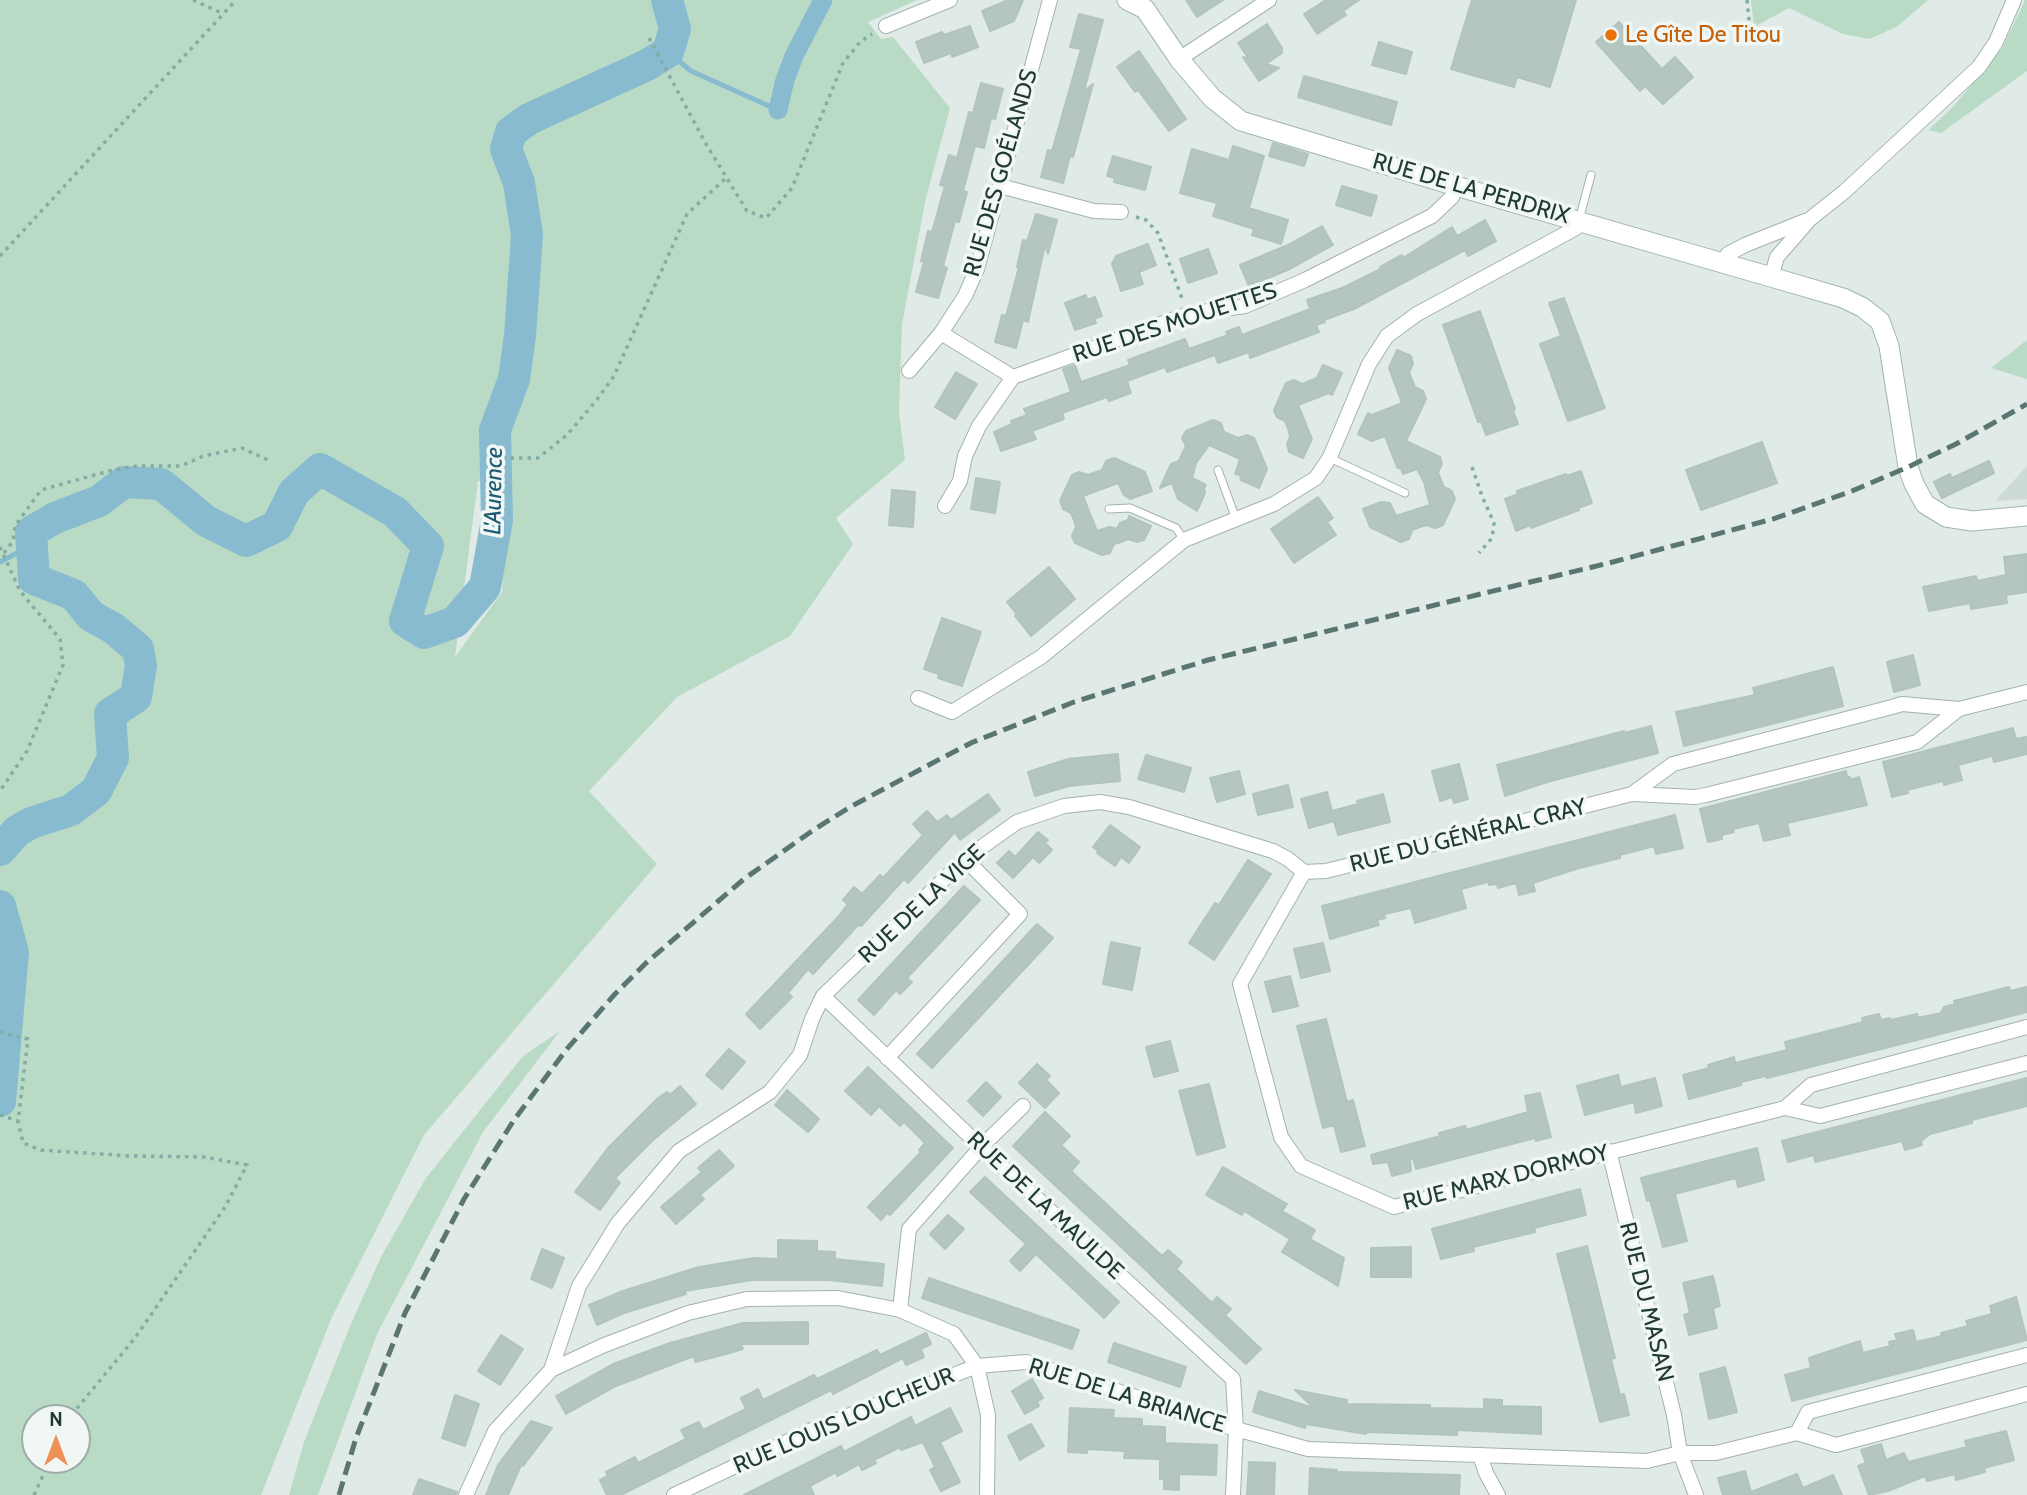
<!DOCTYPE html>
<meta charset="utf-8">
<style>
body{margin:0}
#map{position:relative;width:2027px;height:1495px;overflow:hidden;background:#e0eae7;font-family:Cabin,sans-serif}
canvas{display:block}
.north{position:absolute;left:21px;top:1404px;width:70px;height:70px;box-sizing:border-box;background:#f0f7f4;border:2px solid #9daba8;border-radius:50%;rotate:0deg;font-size:19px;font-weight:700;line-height:28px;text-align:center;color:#213a36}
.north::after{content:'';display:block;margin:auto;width:24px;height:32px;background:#ee9159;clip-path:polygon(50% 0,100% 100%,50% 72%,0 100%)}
</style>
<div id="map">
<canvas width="2027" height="1495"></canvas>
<div class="north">N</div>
</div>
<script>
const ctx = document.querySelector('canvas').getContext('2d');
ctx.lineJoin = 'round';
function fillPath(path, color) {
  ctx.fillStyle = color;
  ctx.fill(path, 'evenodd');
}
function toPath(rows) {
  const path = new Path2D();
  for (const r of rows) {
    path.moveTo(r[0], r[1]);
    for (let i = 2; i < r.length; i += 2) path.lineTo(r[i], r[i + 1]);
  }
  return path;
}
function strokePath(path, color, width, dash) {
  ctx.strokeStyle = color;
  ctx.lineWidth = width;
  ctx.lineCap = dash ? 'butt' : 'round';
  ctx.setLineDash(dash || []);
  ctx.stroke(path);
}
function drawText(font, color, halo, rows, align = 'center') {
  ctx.font = font + ' Cabin,sans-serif';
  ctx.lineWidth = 7;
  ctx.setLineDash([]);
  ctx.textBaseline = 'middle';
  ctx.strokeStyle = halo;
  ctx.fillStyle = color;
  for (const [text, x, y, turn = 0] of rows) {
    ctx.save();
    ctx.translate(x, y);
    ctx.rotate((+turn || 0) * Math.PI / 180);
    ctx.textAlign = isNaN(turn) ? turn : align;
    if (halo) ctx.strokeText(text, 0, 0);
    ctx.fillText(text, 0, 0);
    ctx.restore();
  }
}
fillPath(toPath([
 [2027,466,2027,499,1995,501]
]), '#cedad6');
fillPath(toPath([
 [0,0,917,0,868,22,881,39,893,37,950,108,925,202,902,324,899,412,905,460,836,518,853,544,790,636,677,697,589,791,657,864,424,1135,332,1317,261,1495,0,1495],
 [478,481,509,484,502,592,455,657],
 [35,1418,77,1418,77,1460,35,1460],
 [1751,0,1928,0,1898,26,1870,39,1843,34,1789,8,1754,27],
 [2025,0,2027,0,2027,71,1941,133,1928,130,1952,108,2003,47],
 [2027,340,2027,379,1991,368],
 [560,1031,483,1132,377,1334,318,1495,289,1495,304,1442,350,1326,381,1257,426,1178,523,1056]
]), '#b9dbc6');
strokePath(toPath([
 [668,52,691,71,778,110],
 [0,562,32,545]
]), '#88bbcf', 5);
strokePath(toPath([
 [778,110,785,80,794,56,823,0]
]), '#88bbcf', 19);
strokePath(toPath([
 [0,850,17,831,31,823,71,810,96,791,113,758,110,714,136,697,141,665,138,649,113,628,91,616,74,595,34,579,31,532,55,518,99,501,124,482,161,484,206,521,246,541,277,526,294,492,320,469,395,512,428,546,405,621,424,633,455,622,485,587,497,520,495,430,514,379,520,336,527,235,519,183,506,149,511,132,529,119,647,65,668,52,675,29,667,0],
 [0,906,13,952,0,1101]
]), '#88bbcf', 32);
const building = toPath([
 [1008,0,1023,0,1014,21,990,31,982,11,1008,0],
 [1186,0,1223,0,1197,17,1186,0],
 [1326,0,1359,0,1343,11,1346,15,1317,34,1318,30,1316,32,1304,14,1326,0],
 [1472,0,1576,0,1550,87,1517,77,1514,87,1451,69,1472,0],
 [1079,14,1103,20,1084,91,1093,84,1073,157,1070,156,1063,183,1041,177,1048,150,1052,151,1081,49,1070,47,1079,14],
 [1619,22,1662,69,1675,57,1693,77,1663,104,1645,86,1640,91,1596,42,1619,22],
 [1267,24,1282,48,1282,53,1266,64,1279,68,1259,81,1243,57,1249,59,1238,43,1267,24],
 [970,26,978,47,952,57,951,53,924,63,916,42,942,32,944,35,970,26],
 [1379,42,1412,52,1406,74,1372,65,1379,42],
 [1139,51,1186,119,1169,131,1138,90,1135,92,1117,67,1139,51],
 [1304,76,1397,102,1391,125,1298,97,1304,76],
 [981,83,1003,89,995,119,991,118,984,148,975,146,963,191,967,192,959,222,955,221,943,266,947,268,938,298,916,292,924,261,921,261,928,231,932,232,945,186,940,185,949,155,957,158,969,112,973,113,981,83],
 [1273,143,1308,154,1304,166,1269,156,1273,143],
 [1233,146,1264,156,1249,208,1288,220,1281,244,1252,235,1254,229,1213,216,1217,203,1180,193,1192,149,1229,160,1233,146],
 [1113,156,1151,167,1145,190,1114,182,1115,178,1107,176,1113,156],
 [1342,186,1377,196,1371,216,1336,205,1342,186],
 [1036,214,1057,220,1048,254,1045,245,1028,322,1023,320,1016,348,995,342,1002,315,1006,316,1019,267,1017,267,1023,240,1027,241,1036,214],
 [1485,220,1496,241,1468,256,1465,250,1354,309,1324,320,1325,322,1316,325,1319,332,1250,358,1249,352,1218,363,1215,355,1167,372,1165,367,1127,381,1131,393,1109,401,1107,397,1062,413,1064,419,1032,431,1036,439,1001,451,994,432,1012,424,1011,421,1027,415,1024,409,1071,392,1063,369,1075,365,1081,382,1130,365,1128,360,1185,339,1189,349,1228,335,1226,332,1239,327,1242,335,1310,309,1307,300,1342,288,1381,269,1380,267,1402,255,1403,258,1452,227,1457,236,1485,220],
 [1322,226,1333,245,1290,269,1249,286,1240,265,1288,245,1322,226],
 [1148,244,1156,265,1139,272,1143,284,1121,291,1112,264,1116,256,1148,244],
 [1208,249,1217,273,1188,283,1180,259,1208,249],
 [1086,295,1087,300,1095,297,1102,316,1094,319,1096,323,1075,330,1065,303,1086,295],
 [1564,298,1605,408,1568,421,1540,344,1561,336,1549,303,1564,298],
 [1480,311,1515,409,1513,410,1518,424,1486,435,1481,421,1478,422,1443,325,1480,311],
 [1397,350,1411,356,1413,364,1409,372,1412,380,1415,387,1423,391,1426,399,1406,441,1440,457,1442,464,1438,472,1441,480,1444,487,1452,491,1455,499,1443,525,1435,528,1427,525,1420,527,1412,530,1409,539,1401,542,1370,527,1363,509,1381,502,1390,503,1396,516,1430,505,1424,482,1417,469,1403,474,1401,469,1397,467,1385,436,1372,441,1358,434,1368,413,1372,415,1402,403,1389,368,1397,350],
 [1323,365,1342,373,1332,395,1329,393,1298,405,1312,439,1303,458,1289,452,1287,444,1290,436,1288,428,1285,421,1277,417,1274,410,1286,383,1294,380,1302,384,1317,378,1323,365],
 [956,372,977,384,955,419,935,407,956,372],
 [1213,420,1221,423,1224,432,1238,438,1247,435,1254,438,1267,469,1259,488,1241,480,1240,475,1235,474,1240,459,1209,445,1196,463,1192,478,1206,485,1204,489,1205,493,1197,511,1178,499,1172,483,1160,488,1171,464,1179,461,1182,454,1186,446,1182,438,1186,431,1213,420],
 [1762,442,1777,483,1701,510,1686,470,1762,442],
 [1114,458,1145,472,1152,491,1130,499,1124,495,1118,483,1083,496,1097,531,1110,527,1117,529,1120,523,1128,520,1129,516,1151,526,1144,540,1137,542,1128,539,1121,542,1114,544,1110,553,1102,555,1075,543,1072,536,1076,527,1074,520,1071,513,1063,509,1060,501,1072,475,1079,472,1088,475,1102,470,1106,461,1114,458],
 [1989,461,1994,473,1942,498,1934,482,1950,474,1952,478,1989,461],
 [1581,471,1592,503,1578,508,1579,510,1531,528,1530,525,1516,531,1505,499,1518,494,1517,491,1566,474,1567,476,1581,471],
 [976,478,1000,482,995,513,971,509,976,478],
 [892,490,915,492,913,527,889,525,892,490],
 [1318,497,1333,518,1327,522,1336,535,1294,563,1271,529,1318,497],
 [2027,554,2027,592,2006,595,2007,603,1971,609,1970,603,1929,611,1923,587,1976,576,1977,581,2006,575,2004,557,2027,554],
 [1049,567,1075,599,1031,636,1015,616,1017,614,1007,602,1049,567],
 [942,618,981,632,962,686,938,678,939,674,924,669,942,618],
 [1913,655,1920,685,1894,692,1887,662,1913,655],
 [1833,667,1843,706,1684,746,1676,712,1755,695,1753,688,1833,667],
 [1651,726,1658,753,1547,782,1505,796,1497,765,1624,731,1625,733,1651,726],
 [2013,728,2016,739,2027,737,2027,754,1994,762,1992,756,1958,765,1962,780,1944,785,1943,781,1907,790,1908,793,1892,797,1883,762,2013,728],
 [1118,754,1120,781,1069,786,1035,796,1028,772,1068,759,1118,754],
 [1146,755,1191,768,1184,792,1138,779,1146,755],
 [1459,764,1468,799,1454,803,1452,797,1440,801,1432,771,1459,764],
 [1239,771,1245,794,1217,802,1210,778,1239,771],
 [1846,771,1847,777,1850,777,1851,780,1859,777,1867,805,1787,823,1790,835,1764,841,1759,823,1733,829,1734,832,1722,835,1722,839,1708,842,1700,809,1846,771],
 [1288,785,1293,807,1258,815,1253,794,1288,785],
 [1327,792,1332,811,1358,804,1357,801,1383,794,1390,822,1338,835,1334,821,1309,828,1301,799,1327,792],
 [988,794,1000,810,960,840,955,832,908,883,904,879,861,926,859,924,813,974,808,969,788,993,792,997,760,1029,746,1014,838,917,848,904,843,900,854,887,862,894,880,875,883,878,923,835,913,824,927,811,937,822,947,815,951,820,988,794],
 [1675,815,1683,848,1656,854,1654,846,1620,855,1620,858,1576,869,1533,883,1535,891,1519,895,1516,883,1498,888,1497,884,1489,885,1488,882,1461,889,1466,908,1415,923,1411,908,1384,914,1385,918,1377,920,1379,925,1330,939,1322,906,1675,815],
 [1110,825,1140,847,1129,863,1121,857,1115,866,1097,853,1098,851,1093,847,1110,825],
 [1038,832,1048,840,1045,843,1052,850,1039,863,1033,857,1013,878,997,863,1009,851,1015,857,1038,832],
 [1248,860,1271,874,1214,960,1189,943,1215,903,1219,905,1248,860],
 [964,886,980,900,907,978,912,982,900,994,896,990,874,1015,858,1000,964,886],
 [1037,924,1053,938,932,1068,917,1054,1037,924],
 [1111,942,1140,948,1132,990,1103,984,1111,942],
 [1323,943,1330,971,1301,978,1294,949,1323,943],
 [1290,976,1298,1006,1273,1012,1265,982,1290,976],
 [2009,987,2010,991,2027,987,2027,1012,1767,1078,1766,1076,1741,1082,1741,1085,1689,1099,1683,1075,1709,1068,1708,1065,1734,1057,1735,1063,1787,1050,1785,1042,1863,1022,1862,1018,1879,1014,1881,1020,1890,1018,1891,1020,1917,1014,1918,1018,1941,1013,1944,1007,1955,1004,1954,1001,2009,987],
 [1326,1019,1347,1102,1353,1100,1365,1146,1341,1152,1334,1125,1323,1128,1297,1026,1326,1019],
 [1170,1041,1178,1071,1154,1077,1146,1047,1170,1041],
 [729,1049,745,1062,722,1089,706,1075,729,1049],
 [1037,1064,1050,1076,1046,1080,1059,1093,1045,1108,1019,1083,1037,1064],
 [868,1067,953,1148,890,1215,887,1213,881,1220,868,1207,921,1152,919,1150,925,1143,904,1122,900,1126,879,1106,871,1115,845,1091,868,1067],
 [1618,1075,1621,1087,1655,1078,1662,1106,1636,1113,1634,1102,1585,1115,1577,1086,1618,1075],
 [2027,1078,2027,1106,1972,1120,1972,1123,1930,1134,1921,1141,1922,1145,1905,1150,1902,1141,1815,1162,1814,1155,1788,1162,1782,1141,2027,1078],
 [986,1082,1001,1097,983,1116,968,1101,986,1082],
 [1209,1084,1225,1147,1197,1155,1179,1091,1209,1084],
 [680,1086,696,1104,652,1141,615,1178,620,1183,600,1210,575,1192,608,1148,658,1098,667,1092,670,1095,680,1086],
 [787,1090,819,1119,808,1132,775,1105,787,1090],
 [1540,1093,1551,1137,1536,1141,1535,1138,1416,1169,1413,1158,1410,1159,1411,1171,1392,1176,1388,1162,1373,1164,1371,1155,1440,1136,1439,1133,1465,1126,1466,1130,1528,1112,1525,1096,1540,1093],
 [1045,1112,1070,1136,1061,1145,1079,1162,1071,1171,1162,1256,1168,1250,1182,1262,1176,1269,1212,1303,1217,1297,1231,1309,1225,1315,1261,1349,1246,1364,1161,1285,1149,1273,1151,1269,1148,1272,1013,1146,1045,1112],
 [1757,1148,1764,1180,1738,1187,1736,1178,1675,1194,1687,1241,1663,1247,1650,1200,1647,1201,1641,1178,1757,1148],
 [719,1150,734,1166,700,1195,704,1199,676,1224,661,1207,702,1172,698,1168,719,1150],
 [1223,1167,1287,1204,1282,1211,1315,1230,1310,1239,1344,1258,1338,1286,1282,1252,1290,1239,1244,1211,1242,1215,1206,1195,1223,1167],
 [985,1177,1119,1302,1104,1318,1036,1254,1020,1271,1010,1261,1026,1244,970,1192,985,1177],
 [1580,1189,1586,1215,1534,1228,1535,1232,1473,1247,1474,1251,1441,1259,1432,1229,1580,1189],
 [948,1215,964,1229,945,1249,930,1234,948,1215],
 [778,1240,817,1241,817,1251,835,1252,835,1259,884,1264,882,1286,829,1280,752,1280,685,1291,686,1294,624,1313,597,1325,589,1305,623,1291,699,1267,754,1258,778,1259,778,1240],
 [1587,1246,1615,1358,1611,1359,1620,1395,1624,1394,1629,1415,1600,1422,1557,1254,1587,1246],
 [1411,1247,1411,1277,1371,1277,1371,1248,1411,1247],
 [542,1249,564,1258,552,1288,531,1279,542,1249],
 [1713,1276,1720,1306,1713,1308,1717,1328,1689,1335,1684,1315,1690,1313,1683,1283,1713,1276],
 [929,1278,1079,1330,1072,1349,922,1298,929,1278],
 [2016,1297,2027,1340,1792,1401,1785,1375,1811,1368,1809,1358,1860,1341,1863,1353,1890,1346,1889,1342,1897,1340,1895,1334,1913,1330,1916,1342,1942,1336,1941,1333,1968,1326,1966,1321,1992,1314,1990,1306,2016,1297],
 [808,1322,808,1344,741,1344,743,1349,726,1354,695,1362,694,1356,616,1386,566,1414,556,1396,613,1364,670,1343,743,1323,808,1322],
 [926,1333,931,1344,921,1349,924,1357,906,1365,903,1358,833,1394,831,1390,621,1495,607,1495,600,1480,608,1476,606,1472,635,1457,638,1463,686,1439,681,1430,699,1422,703,1430,746,1409,741,1398,749,1394,758,1389,763,1400,814,1375,817,1379,877,1350,880,1355,926,1333],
 [501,1335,523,1349,500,1385,478,1371,501,1335],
 [1114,1343,1186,1367,1180,1387,1108,1362,1114,1343],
 [1725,1367,1737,1412,1709,1419,1700,1374,1725,1367],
 [1032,1379,1043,1398,1037,1402,1039,1406,1025,1414,1012,1391,1032,1379],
 [1295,1390,1347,1400,1347,1404,1430,1405,1430,1408,1484,1409,1484,1399,1502,1400,1502,1406,1541,1407,1541,1434,1457,1430,1457,1435,1367,1432,1366,1434,1306,1424,1305,1428,1253,1412,1259,1391,1314,1408,1295,1390],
 [455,1395,479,1404,465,1446,442,1438,455,1395],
 [950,1408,962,1431,940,1442,960,1482,941,1491,930,1470,935,1467,923,1442,901,1450,900,1447,874,1460,876,1463,862,1470,859,1464,837,1476,836,1472,810,1486,814,1495,744,1495,841,1446,844,1452,911,1417,915,1426,950,1408],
 [1070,1408,1114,1410,1113,1418,1142,1419,1142,1426,1165,1427,1165,1443,1217,1445,1216,1475,1179,1474,1179,1490,1164,1489,1164,1478,1160,1479,1160,1459,1124,1458,1125,1451,1087,1449,1087,1453,1068,1452,1070,1408],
 [531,1421,552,1428,523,1466,521,1465,508,1495,486,1495,498,1465,531,1421],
 [1031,1424,1044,1446,1020,1460,1008,1436,1031,1424],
 [2006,1431,2014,1460,1984,1468,1985,1472,1956,1480,1955,1474,1927,1481,1925,1476,1888,1491,1869,1495,1858,1466,1866,1463,1861,1450,1881,1444,1886,1460,1904,1453,1908,1462,1967,1447,1965,1441,2006,1431],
 [1249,1462,1275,1463,1274,1495,1247,1495,1249,1462],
 [1310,1468,1337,1470,1337,1472,1460,1475,1459,1495,1309,1495,1310,1468],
 [1745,1471,1751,1492,1797,1474,1803,1488,1833,1475,1842,1495,1723,1495,1718,1478,1745,1471],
 [419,1479,457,1492,456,1495,413,1495,419,1479]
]);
fillPath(building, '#b5c5c0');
strokePath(building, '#b2c4bf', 2);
const lane = toPath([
 [1579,220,1591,175],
 [1330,458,1405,493],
 [1218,470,1236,519],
 [1109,509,1130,508,1176,528,1184,540]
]);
const street = toPath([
 [886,26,950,0],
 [1179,59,1269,0],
 [1000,186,1094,211,1121,212],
 [1722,262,1728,254,1745,245,1805,221],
 [1771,277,1777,257,1810,219,1844,192,1979,67,1996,42,2014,0],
 [941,333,1013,377],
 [909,371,941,333,965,296,977,269,1050,0],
 [945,506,960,481,965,456,979,426,1013,377,1188,314,1245,306,1305,280,1432,216,1452,197,1456,186],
 [918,698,952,712,1041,657,1184,540,1274,504,1316,478,1330,457,1369,364,1387,336,1417,314,1576,228,1579,220],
 [1632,794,1673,764,1892,707,1902,704,1959,709,2027,692],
 [1304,872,1240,984,1281,1137,1301,1166,1394,1207,1785,1108,1820,1116,2027,1063],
 [1304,872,1326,871,1632,794,1695,797,1706,795,1917,742,1959,709],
 [823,996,981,1147,1233,1379,1236,1429,1233,1495],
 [887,1058,1020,914,965,859],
 [1785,1108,1811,1085,2027,1027],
 [1609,1151,1674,1415,1680,1453,1696,1495],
 [900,1310,909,1229,981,1147,1023,1106],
 [551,1370,602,1346,688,1313,747,1299,838,1298,900,1310,954,1334,977,1366,988,1415,987,1495],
 [1797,1433,1808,1412,2027,1355],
 [1480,1455,1486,1473,1498,1495],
 [466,1495,495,1431,551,1370,579,1286,618,1223,679,1151,770,1092,800,1055,812,1019,823,996,965,859,1017,822,1064,806,1100,802,1129,807,1273,851,1288,859,1304,872],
 [674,1495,814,1429,977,1366,1026,1362,1236,1429,1308,1449,1647,1461,1680,1453,1716,1453,1797,1433,1836,1445,2027,1394]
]);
const secondary = toPath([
 [1127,0,1145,9,1179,59,1212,98,1241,121,1456,186,1771,277,1843,298,1862,307,1880,321,1889,346,1908,467,1914,484,1925,504,1946,517,1972,521,2027,516]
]);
strokePath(lane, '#a3b2ae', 9);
strokePath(street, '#a3b2ae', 16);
strokePath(secondary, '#9fb6b0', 21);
strokePath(toPath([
 [193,0,224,14],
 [1747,0,1750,29],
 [649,38,706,144,747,211,766,218,792,188,843,63,861,41,872,34],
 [1136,217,1146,220,1158,233,1183,301],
 [0,256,236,0],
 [502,458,538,458,567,435,596,401,614,376,687,214,725,179],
 [1472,467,1482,496,1494,523,1492,538,1479,553],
 [0,547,20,591,60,639,63,665,27,751,0,791],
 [4,553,13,541,15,526,41,490,109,471,137,466,181,466,203,456,242,448,268,460],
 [0,1032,28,1039,18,1121,23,1143,41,1150,129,1156,204,1157,247,1165,225,1207,135,1338,69,1418],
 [0,1115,18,1121],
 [34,1495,50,1460]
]), '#81ada5', 3.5, [3.5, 5]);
strokePath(lane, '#fff', 7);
strokePath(street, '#fff', 14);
strokePath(secondary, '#fff', 19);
strokePath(toPath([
 [339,1495,356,1438,405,1313,464,1199,514,1120,566,1050,615,994,646,963,744,879,812,831,850,807,940,759,973,742,1074,702,1208,660,1609,563,1773,519,1852,491,1908,467,1956,444,2027,404]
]), '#5b7672', 5, [14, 7]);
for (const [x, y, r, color] of [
 [1611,35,7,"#e8710a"]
]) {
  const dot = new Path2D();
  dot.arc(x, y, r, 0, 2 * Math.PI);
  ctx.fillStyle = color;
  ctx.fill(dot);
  strokePath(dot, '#f0f7f4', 2.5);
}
drawText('23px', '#c56008', '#f0f7f4', [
 ["Le Gîte De Titou",1625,35]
], 'left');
drawText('23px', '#213a36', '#f0f7f4', [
 ["RUE DES GOÉLANDS",1001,173,-74],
 ["RUE DE LA PERDRIX",1471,189,16],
 ["RUE DES MOUETTES",1175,323,-18],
 ["RUE DU GÉNÉRAL CRAY",1468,836,-14],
 ["RUE DE LA VIGE",922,904,-43],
 ["RUE MARX DORMOY",1506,1178,-14],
 ["RUE DE LA MAULDE",1045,1206,43],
 ["RUE DU MASAN",1646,1302,76],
 ["RUE DE LA BRIANCE",1127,1396,17],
 ["RUE LOUIS LOUCHEUR",844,1421,-23]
]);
drawText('italic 24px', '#1d5b74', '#f0f7f4', [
 ["L'Aurence",494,491,-89]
]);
</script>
